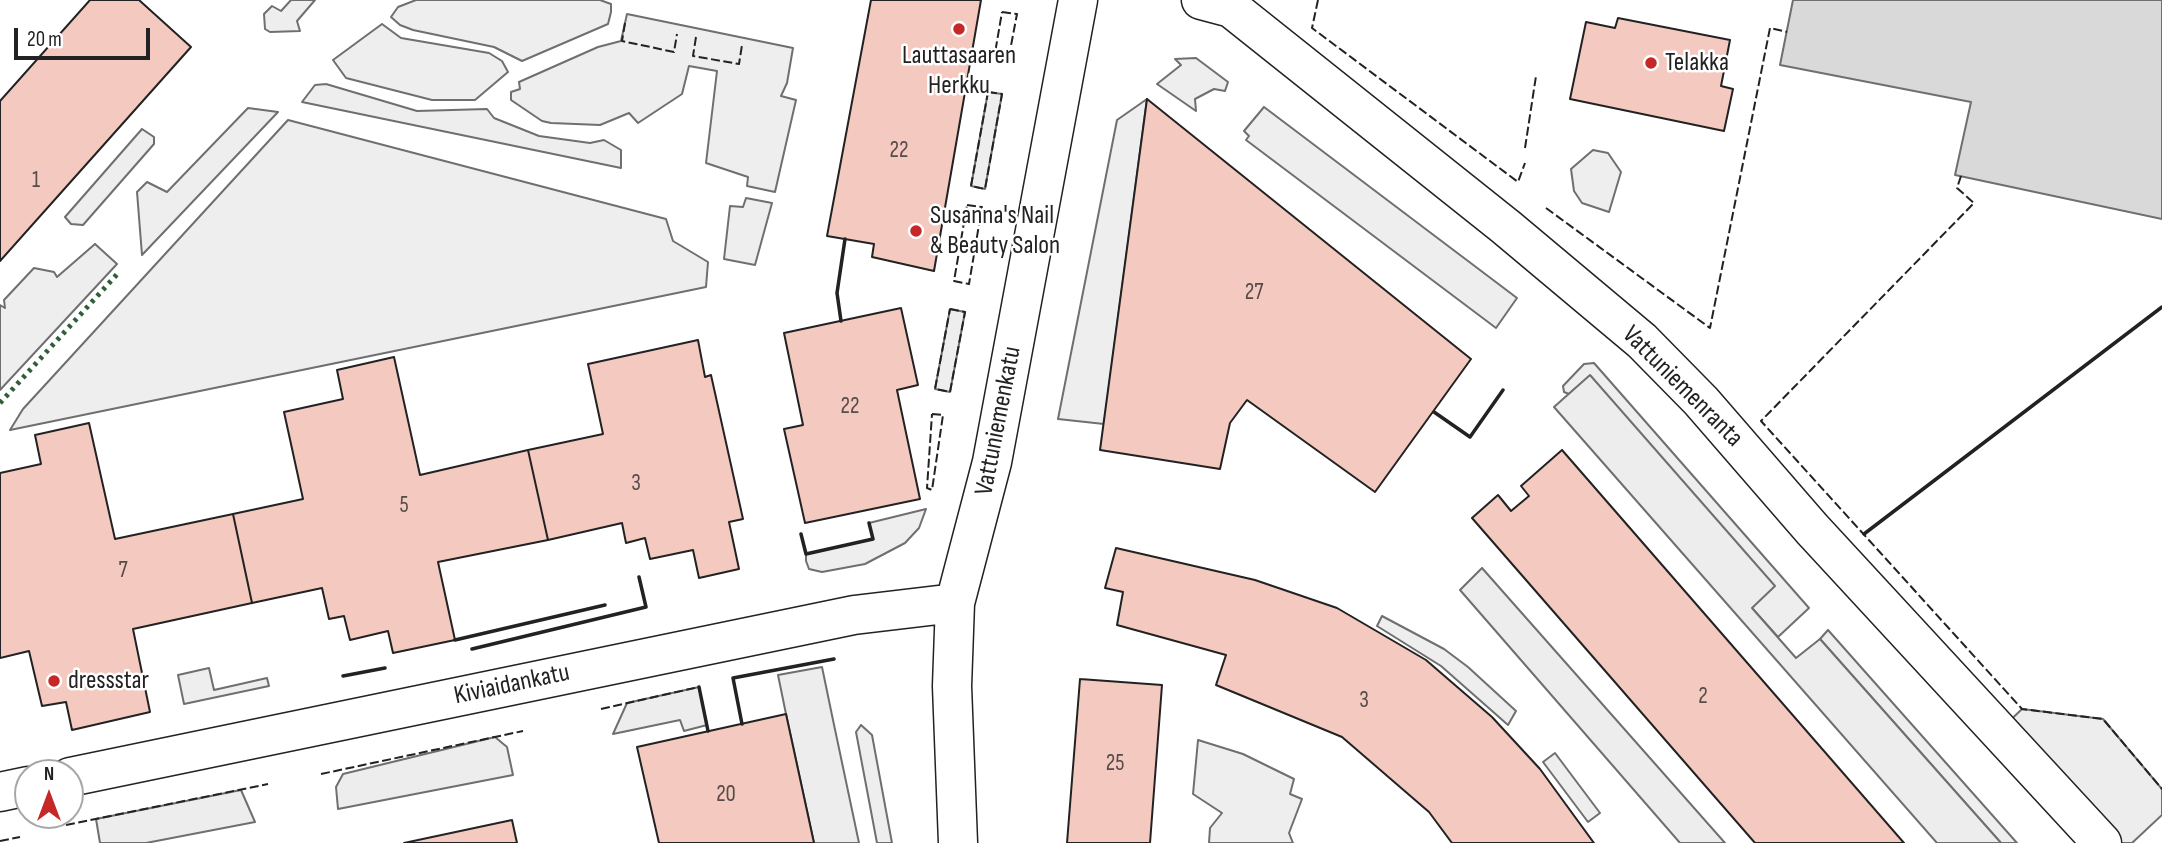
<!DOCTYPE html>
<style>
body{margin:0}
#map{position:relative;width:2162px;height:843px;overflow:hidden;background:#fff;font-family:"Sofia Sans Condensed",sans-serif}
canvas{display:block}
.north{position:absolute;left:14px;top:759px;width:70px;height:70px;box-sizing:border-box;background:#fff;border:2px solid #a7a7a7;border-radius:50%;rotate:0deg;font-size:19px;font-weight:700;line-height:28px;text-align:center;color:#222}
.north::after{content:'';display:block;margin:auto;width:24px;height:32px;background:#c62828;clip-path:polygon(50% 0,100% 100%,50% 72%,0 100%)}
.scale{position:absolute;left:14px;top:28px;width:136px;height:32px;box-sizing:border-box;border:4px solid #222;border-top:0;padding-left:9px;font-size:21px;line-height:24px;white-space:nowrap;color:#222;-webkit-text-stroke:5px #fff;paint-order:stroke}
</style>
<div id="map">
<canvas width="2162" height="843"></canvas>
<div class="north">N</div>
<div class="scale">20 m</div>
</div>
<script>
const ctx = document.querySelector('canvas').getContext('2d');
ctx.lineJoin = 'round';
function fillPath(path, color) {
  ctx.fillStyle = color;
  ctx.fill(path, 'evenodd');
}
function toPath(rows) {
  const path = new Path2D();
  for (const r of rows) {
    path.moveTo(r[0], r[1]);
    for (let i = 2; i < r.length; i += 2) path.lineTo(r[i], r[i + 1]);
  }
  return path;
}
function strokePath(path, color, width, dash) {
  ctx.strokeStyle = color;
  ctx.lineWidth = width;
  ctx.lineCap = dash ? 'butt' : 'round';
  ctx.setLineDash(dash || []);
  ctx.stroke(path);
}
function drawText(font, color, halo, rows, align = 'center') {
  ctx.font = font + ' "Sofia Sans Condensed",sans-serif';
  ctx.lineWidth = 5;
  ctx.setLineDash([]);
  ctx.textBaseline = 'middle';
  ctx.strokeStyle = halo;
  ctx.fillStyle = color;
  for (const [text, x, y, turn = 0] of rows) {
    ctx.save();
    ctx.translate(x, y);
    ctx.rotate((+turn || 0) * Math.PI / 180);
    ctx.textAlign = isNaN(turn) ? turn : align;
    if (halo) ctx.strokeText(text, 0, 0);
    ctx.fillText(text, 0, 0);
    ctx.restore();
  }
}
const green = toPath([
 [291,0,315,0,297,21,300,31,270,32,265,29,264,14,272,6,281,11,291,0],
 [416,0,600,0,611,4,611,12,608,24,522,61,494,47,413,30,400,25,391,17,398,7,416,0],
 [627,14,793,48,787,83,781,96,796,100,775,192,747,186,748,177,706,163,717,71,689,66,682,94,638,123,629,113,600,125,551,123,542,121,511,100,511,92,520,89,519,82,598,47,621,41,627,14],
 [382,24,401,38,489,53,502,61,508,72,475,100,432,100,346,78,333,60,382,24],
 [1196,58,1228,82,1225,91,1214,89,1195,99,1196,111,1157,84,1181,65,1175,59,1196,58],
 [326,84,417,111,487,109,494,118,539,136,590,143,604,140,621,150,621,168,302,102,315,85,326,84],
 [988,92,1002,94,985,189,971,186,988,92],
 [1147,99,1104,424,1058,419,1117,120,1147,99],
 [1264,107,1517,298,1496,328,1246,140,1249,136,1244,131,1264,107],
 [248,108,278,112,142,255,137,192,147,182,167,192,248,108],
 [288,120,666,219,673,241,708,262,706,287,10,430,23,409,288,120],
 [142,129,154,137,154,144,83,225,71,224,65,217,142,129],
 [1593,150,1608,153,1621,172,1609,212,1582,203,1574,191,1571,169,1593,150],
 [746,198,772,203,755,265,724,259,730,206,743,207,746,198],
 [95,244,117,264,0,390,0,305,5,308,4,300,34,268,54,272,57,277,95,244],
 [950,309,965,312,950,392,935,389,950,309],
 [1594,363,1809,608,1778,637,1751,607,1774,586,1590,376,1569,394,1564,392,1563,386,1584,364,1594,363],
 [926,509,919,528,905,543,865,564,822,572,809,569,806,561,806,554,873,539,869,523,926,509],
 [1382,616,1444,649,1468,667,1516,711,1508,725,1441,666,1377,626,1382,616],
 [1828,630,2017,843,2001,843,1820,639,1828,630],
 [209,668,214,690,267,678,269,686,184,704,178,675,209,668],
 [861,725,872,735,892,843,877,843,856,732,861,725],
 [1198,740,1243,754,1294,779,1290,794,1302,799,1289,833,1293,843,1209,843,1210,828,1222,813,1193,794,1198,740],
 [1555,753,1600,813,1588,822,1543,762,1555,753]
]);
fillPath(green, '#eee');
strokePath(green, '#6f6f6f', 2);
const parking = toPath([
 [1590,375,1775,586,1752,608,1796,658,1820,639,2001,843,1937,843,1554,407,1590,375],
 [1482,568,1725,843,1680,843,1460,590,1482,568],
 [822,667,833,720,859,843,814,843,786,714,778,675,822,667],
 [699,687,707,725,684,731,680,720,613,734,627,703,699,687],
 [2022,709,2103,719,2162,789,2162,815,2132,843,2106,843,2000,730,2022,709],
 [495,737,507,747,513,775,338,809,336,787,343,774,495,737],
 [241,790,255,822,146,843,100,843,96,819,241,790]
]);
fillPath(parking, '#ededed');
strokePath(parking, '#6f6f6f', 2);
const water = toPath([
 [1793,0,2162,0,2162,219,1955,175,1971,102,1780,65,1793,0]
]);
fillPath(water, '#d9d9d9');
strokePath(water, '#6f6f6f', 2);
const building = toPath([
 [90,0,139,0,191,47,0,261,0,101,90,0],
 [871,0,981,0,934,271,872,257,874,244,827,236,871,0],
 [1618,18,1730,40,1721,86,1733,89,1724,131,1570,99,1586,22,1615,28,1618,18],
 [1147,99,1471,359,1375,492,1247,400,1230,423,1220,469,1100,450,1147,99],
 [901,308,918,385,897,390,920,499,805,523,784,429,803,425,784,333,901,308],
 [698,340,705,377,711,375,743,519,729,522,739,569,699,578,693,550,650,559,645,538,626,543,622,523,548,540,528,450,603,434,588,364,698,340],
 [394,357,420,475,528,450,548,540,438,562,455,640,393,653,388,631,350,640,344,616,329,619,322,588,252,603,233,514,303,499,284,412,343,399,337,370,394,357],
 [89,423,115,539,233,514,252,603,133,629,150,712,72,730,66,702,42,706,29,651,0,658,0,473,41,464,35,435,89,423],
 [1562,450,1904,843,1755,843,1472,518,1498,495,1511,511,1529,496,1521,486,1562,450],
 [1116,548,1255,580,1337,608,1426,660,1492,717,1540,769,1594,843,1452,843,1429,812,1342,737,1216,685,1226,655,1117,625,1123,592,1105,588,1116,548],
 [1080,679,1162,685,1150,843,1067,843,1080,679],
 [786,714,814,843,659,843,637,747,786,714],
 [512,820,517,843,404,843,512,820]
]);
fillPath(building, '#f3c9c0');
strokePath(building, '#222', 2);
const minor = toPath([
 [1201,0,1231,8,1506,227,1642,341,1701,401,1812,529,2102,843],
 [70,777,854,615,955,603],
 [0,792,28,786],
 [958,843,952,686,955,603,992,462,1078,0]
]);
strokePath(minor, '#222', 41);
strokePath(minor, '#fff', 38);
strokePath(toPath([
 [0,403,120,271]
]), '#2f5e38', 5, [3.5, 5]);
strokePath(toPath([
 [1318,0,1312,28,1518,182,1525,163],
 [1002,12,1017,14,1009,56,995,53,1002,12],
 [625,23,622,41,674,52,677,34],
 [696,37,693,56,739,64,742,45],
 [988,92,1002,94,985,189,971,186,988,92],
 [1525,148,1536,76],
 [1961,176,1957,188,1974,203,1761,421,2022,709,2103,719,2162,789],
 [967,205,982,207,969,284,954,281,967,205],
 [1546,208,1710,328,1770,28,1787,32],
 [950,309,965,312,950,392,935,389,950,309],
 [932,414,943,415,932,490,927,488,932,414],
 [601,709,699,687],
 [321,774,523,731],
 [66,825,268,784],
 [0,841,20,837]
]), '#222', 2, [9, 3.5]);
strokePath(toPath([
 [841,321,837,293,845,239],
 [1434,412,1470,437,1503,390],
 [801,534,806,554,873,539,869,523],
 [1864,534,2162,307],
 [455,640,605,605],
 [472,649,646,607,639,577],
 [343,676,385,668],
 [699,687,708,731],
 [742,724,733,678,834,659]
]), '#222', 3.5);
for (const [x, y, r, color] of [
 [959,29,7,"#c62828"],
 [1651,63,7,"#c62828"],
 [916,231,7,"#c62828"],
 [54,681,7,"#c62828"]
]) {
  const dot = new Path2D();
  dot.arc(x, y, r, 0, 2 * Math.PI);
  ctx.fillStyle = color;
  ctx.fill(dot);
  strokePath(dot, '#fff', 2.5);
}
drawText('23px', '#564c4a', null, [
 ["22",899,151],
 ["1",36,181],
 ["27",1254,293],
 ["22",850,407],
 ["3",636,484],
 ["5",404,506],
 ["7",123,571],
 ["2",1703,697],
 ["3",1364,701],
 ["25",1115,764],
 ["20",726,795]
]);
drawText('26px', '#222', '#fff', [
 ["Lauttasaaren",959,56,"center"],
 ["Herkku",959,86,"center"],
 ["Telakka",1665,63],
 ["Susanna's Nail",930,216],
 ["& Beauty Salon",930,246],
 ["dressstar",68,681]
], 'left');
drawText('26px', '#222', '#fff', [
 ["Vattuniemenranta",1682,387,45],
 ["Vattuniemenkatu",999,421,-79],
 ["Kiviaidankatu",512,685,-12]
]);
</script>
